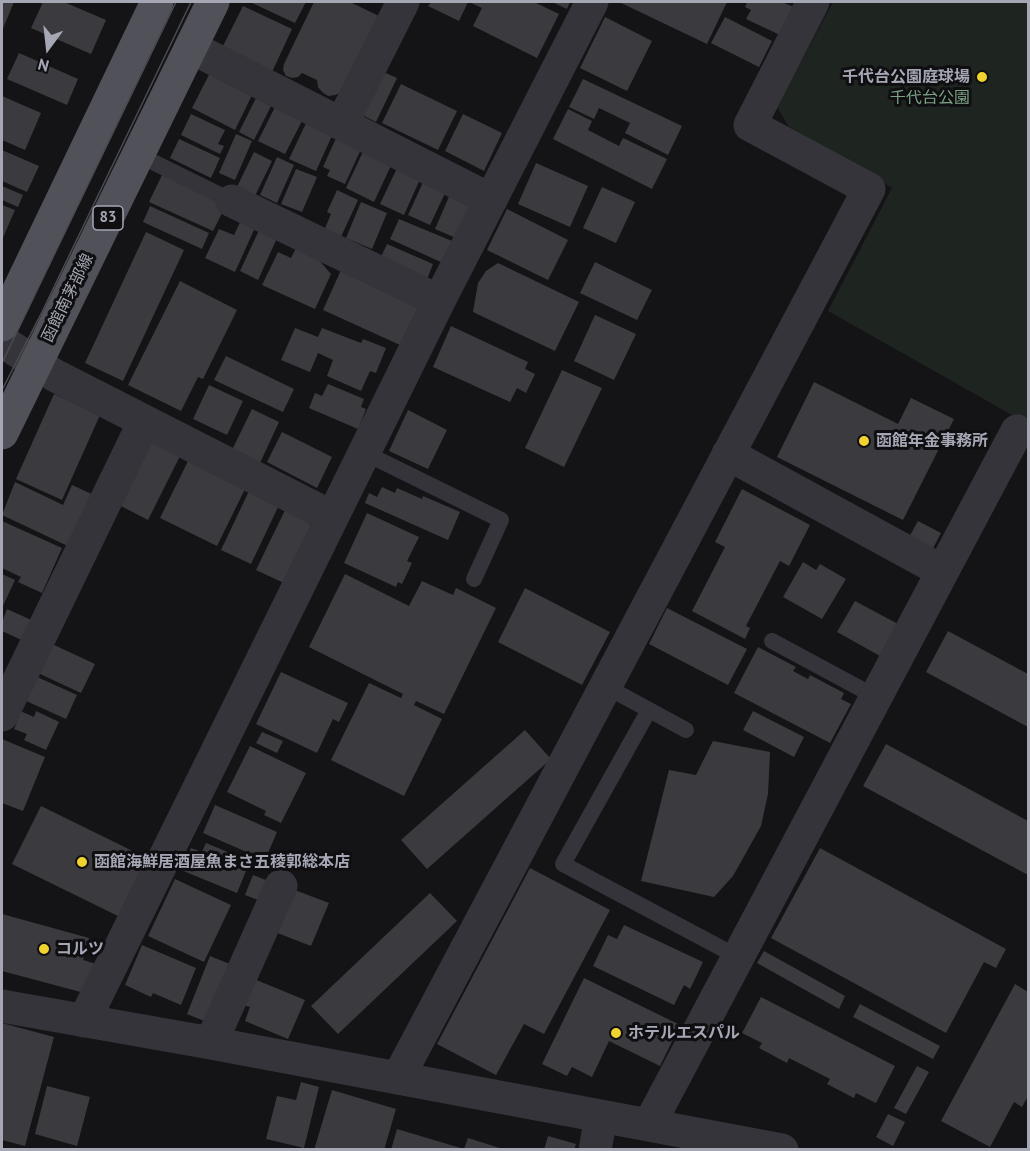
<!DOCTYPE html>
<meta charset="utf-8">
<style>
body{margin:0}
#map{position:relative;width:1030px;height:1151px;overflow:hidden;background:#141315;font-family:"PT Sans",sans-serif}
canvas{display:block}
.frame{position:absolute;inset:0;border:3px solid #a5a7b5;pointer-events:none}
.north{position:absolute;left:18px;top:18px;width:60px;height:60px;-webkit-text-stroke:4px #0f0e10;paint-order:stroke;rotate:195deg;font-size:16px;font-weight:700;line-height:24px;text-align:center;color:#a5a7b5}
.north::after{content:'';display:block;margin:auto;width:21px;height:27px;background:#a5a7b5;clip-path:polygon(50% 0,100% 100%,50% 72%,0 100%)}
</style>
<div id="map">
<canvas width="1030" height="1151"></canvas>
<div class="frame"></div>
<div class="north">N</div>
</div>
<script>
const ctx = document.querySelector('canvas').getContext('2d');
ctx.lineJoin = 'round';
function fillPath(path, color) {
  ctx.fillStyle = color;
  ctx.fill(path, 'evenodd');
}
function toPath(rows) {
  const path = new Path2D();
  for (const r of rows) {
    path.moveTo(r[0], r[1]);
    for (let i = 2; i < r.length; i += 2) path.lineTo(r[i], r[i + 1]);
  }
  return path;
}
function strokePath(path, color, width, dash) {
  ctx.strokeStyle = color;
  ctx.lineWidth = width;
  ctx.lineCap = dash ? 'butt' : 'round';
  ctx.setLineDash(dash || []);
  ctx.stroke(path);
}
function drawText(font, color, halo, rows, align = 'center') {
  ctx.font = font + ' "PT Sans","Noto Sans JP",sans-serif';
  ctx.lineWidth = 6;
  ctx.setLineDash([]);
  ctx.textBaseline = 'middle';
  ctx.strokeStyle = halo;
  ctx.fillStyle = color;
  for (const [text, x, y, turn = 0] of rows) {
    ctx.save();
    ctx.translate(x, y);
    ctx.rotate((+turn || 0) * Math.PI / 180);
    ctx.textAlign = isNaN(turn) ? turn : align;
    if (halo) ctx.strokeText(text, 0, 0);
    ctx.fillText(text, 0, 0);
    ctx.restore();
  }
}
fillPath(toPath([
 [833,2,1028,2,1028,424,828,311,892,188,789,127,777,107]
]), '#1e2520');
fillPath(toPath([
 [2,2,14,2,2,31],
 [43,2,64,2,106,20,91,54,31,28],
 [250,2,306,2,295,23],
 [314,2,350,2,379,16,342,92,335,95,328,96,322,92,318,87,317,80,302,73,298,77,292,78,286,76,283,70,284,64],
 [431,2,468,2,459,21,428,6],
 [469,2,534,2,559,14,537,58,473,26,482,8],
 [552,2,570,2,567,9],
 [619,2,727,2,707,44],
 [747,2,782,2,794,7,782,36,746,19,751,10,745,7],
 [243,6,292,29,272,72,222,48],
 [605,17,652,41,627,91,580,68],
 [725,17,772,41,759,67,711,43],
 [19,53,78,79,67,105,7,79],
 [213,67,255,89,235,130,192,108],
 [381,71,397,78,376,122,360,114],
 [583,79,682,126,668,155,625,133,630,123,599,108,594,119,569,107],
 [401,84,457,111,438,150,382,123],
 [259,92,274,100,254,140,239,132],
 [2,96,41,113,25,150,2,140],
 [276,105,303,119,285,154,258,141],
 [568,109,592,121,588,130,619,146,623,138,667,159,652,189,553,139],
 [191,114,225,130,218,144,224,146,220,154,181,135],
 [463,114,502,133,484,171,445,151],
 [309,117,335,129,316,171,289,159],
 [236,134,252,141,235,180,219,173],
 [337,136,362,147,345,184,327,176,330,170,323,167],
 [179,139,220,158,211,178,170,158],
 [366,145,394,159,374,202,346,188],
 [2,150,39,166,27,192,2,181],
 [254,152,272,161,253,200,235,191],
 [277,157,294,165,277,203,260,195],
 [536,163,588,186,570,227,518,204],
 [398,166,421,177,404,215,380,204],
 [296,169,317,177,302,212,281,204],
 [162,175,226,205,213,231,149,202],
 [425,178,447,189,430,225,408,215],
 [2,186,23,195,18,207,2,200],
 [602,187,635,202,616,243,583,228],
 [337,190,358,200,339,241,323,233,331,214,327,212],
 [451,192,472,202,456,238,435,229],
 [361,202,387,213,372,249,346,238],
 [2,205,15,210,2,240],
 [150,206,209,233,202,249,143,222],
 [507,209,568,240,548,280,487,250],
 [244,214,258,221,235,272,205,258,219,229,234,235],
 [399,219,452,241,443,263,390,239],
 [260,228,278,236,258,280,240,271],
 [146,232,184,250,123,381,85,363],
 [387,244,433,264,426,282,379,261],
 [296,248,318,259,331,274,315,309,262,285,278,252,291,258],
 [595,262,652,290,637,320,580,293],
 [498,263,579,302,555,351,473,312,478,283,486,271],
 [341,270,419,305,400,345,323,310],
 [180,281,237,310,203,379,198,377,181,411,128,385],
 [595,315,636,334,614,380,574,361],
 [451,326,528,362,525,369,535,374,526,393,517,388,510,402,433,367],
 [295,328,318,337,322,328,361,343,363,339,386,348,376,373,370,371,361,391,327,376,333,360,318,353,310,372,281,360],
 [226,356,294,389,283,412,214,380],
 [562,370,602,388,564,467,525,448],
 [814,382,898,424,911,398,954,419,903,520,777,457],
 [328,384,364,399,361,407,366,409,358,429,309,408,315,393,322,396],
 [209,385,243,401,227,435,193,419],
 [54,394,100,415,62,500,16,479],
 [252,409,279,422,260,463,232,450],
 [408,410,447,430,428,469,389,451],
 [282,432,332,457,317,488,267,462],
 [150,438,181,454,148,520,117,504],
 [189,459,246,487,217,546,160,518],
 [15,482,63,505,72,485,96,496,72,548,2,515],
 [382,487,395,493,397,488,422,499,423,496,460,512,448,540,365,503,369,493,377,497],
 [742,489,810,525,789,566,780,561,746,626,750,628,745,639,692,611,725,547,715,542],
 [249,491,279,505,251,564,221,550],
 [286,508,309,520,311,532,286,584,256,570],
 [367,513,419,537,407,561,412,563,402,584,398,582,396,587,344,563],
 [2,521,62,548,42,593,18,582,21,577,2,568],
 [918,521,941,533,931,552,908,539],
 [803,562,816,570,820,564,846,579,822,619,783,597],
 [2,574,15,580,3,606,2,605],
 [345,574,409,606,422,581,453,595,456,588,496,608,444,714,416,701,414,705,442,719,404,796,331,760,369,683,401,698,403,694,309,647],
 [525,588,610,632,582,685,498,642],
 [855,601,898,624,880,656,837,632],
 [667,608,747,649,728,685,649,644],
 [7,609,38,623,28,643,2,631,2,622],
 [948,631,1028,674,1028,727,926,672],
 [52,644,95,664,81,693,38,673],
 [758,647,796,667,793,671,808,679,810,675,844,693,841,699,851,704,830,743,734,693],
 [281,672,348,703,339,722,333,719,317,753,256,724],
 [35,676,77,695,66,719,24,700],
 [18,710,34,717,36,711,59,722,46,750,24,740,27,734,14,729,17,722,13,719],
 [753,711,804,737,794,757,743,730],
 [525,730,551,759,427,869,401,840],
 [262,732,283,741,277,753,256,743],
 [2,739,45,757,23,811,2,803],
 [713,741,770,752,768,794,761,826,733,876,714,897,641,881,669,770,696,775],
 [886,744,1028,821,1028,875,863,786],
 [250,746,306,773,281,823,264,815,266,811,227,792],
 [215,805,277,832,265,860,203,833],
 [41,806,151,860,122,918,12,864],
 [206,843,240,857,236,867,246,871,237,893,181,870,191,848,202,852],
 [820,848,1006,949,996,968,984,962,946,1033,771,938],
 [530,868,610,910,544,1034,524,1024,496,1075,437,1044],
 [253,875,274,883,266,903,245,895],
 [175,879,231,905,204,962,148,936],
 [292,889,329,903,311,946,275,932],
 [430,893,457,921,338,1034,311,1006],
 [2,914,89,938,83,960,96,964,88,994,2,971],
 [624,925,703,962,690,989,684,985,674,1005,593,966,608,935,617,939],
 [142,945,196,968,181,1005,153,993,151,997,125,985],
 [764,951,845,996,839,1009,757,963],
 [210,956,237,967,214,1025,187,1014],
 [584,978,680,1025,660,1066,609,1041,592,1077,572,1067,567,1076,542,1064],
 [254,979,305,1000,288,1039,245,1021,250,1007,243,1005],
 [1015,984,1028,992,1028,1099,1027,1098,1022,1107,1014,1102,990,1147,941,1121],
 [761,997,895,1066,876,1103,856,1093,854,1098,827,1084,830,1079,789,1058,787,1063,759,1048,762,1043,742,1033],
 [860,1004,940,1046,933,1059,853,1017],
 [2,1023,54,1037,25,1146,2,1140],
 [917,1066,929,1072,906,1114,894,1108],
 [301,1082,319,1087,304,1148,266,1139,277,1096,296,1100],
 [47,1086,90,1097,77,1146,35,1134],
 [332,1090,396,1109,384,1150,314,1150],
 [888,1114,905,1122,893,1146,876,1137],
 [397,1129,464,1149,468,1138,506,1150,391,1150],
 [548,1136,576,1144,574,1150,544,1150]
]), '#3b3b3f');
strokePath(toPath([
 [155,163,232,201],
 [365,453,501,520,474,579],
 [772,641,876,697],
 [605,686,686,730],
 [649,710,563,864,738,957]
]), '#35343a', 16);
strokePath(toPath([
 [190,49,206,55,491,200],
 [342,123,403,2],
 [232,201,439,301],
 [2,341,54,375,332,517],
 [728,454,942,571],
 [2,715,144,422],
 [2,1006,211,1043,782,1150],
 [84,1021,439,301,592,2],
 [211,1043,281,886],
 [398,1078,869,189,750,125,813,2],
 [649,1125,1017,431],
 [595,1150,601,1116]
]), '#35343a', 33);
strokePath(toPath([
 [2,325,157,2],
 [2,433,213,2]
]), '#505159', 33);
strokePath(toPath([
 [2,363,176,2],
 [2,390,42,312,191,2]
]), '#4b4c53', 1.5);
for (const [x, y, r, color] of [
 [982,77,6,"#f1d330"],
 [864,441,6,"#f1d330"],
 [82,862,6,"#f1d330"],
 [44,949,6,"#f1d330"],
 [616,1033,6,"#f1d330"]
]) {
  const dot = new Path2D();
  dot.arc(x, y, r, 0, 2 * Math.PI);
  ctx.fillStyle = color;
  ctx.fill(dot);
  strokePath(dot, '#0f0e10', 2);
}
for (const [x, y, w] of [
 [108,218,30]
]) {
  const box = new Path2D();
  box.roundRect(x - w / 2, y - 12, w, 24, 4.5);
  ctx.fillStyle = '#0f0e10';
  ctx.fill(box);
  strokePath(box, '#a5a7b5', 1.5);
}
drawText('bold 15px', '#a5a7b5', null, [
 ["83",108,218]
]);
drawText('bold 16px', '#a5a7b5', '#0f0e10', [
 ["千代台公園庭球場",970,77,"right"],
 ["函館年金事務所",876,441],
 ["函館海鮮居酒屋魚まさ五稜郭総本店",94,862],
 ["コルツ",56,949],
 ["ホテルエスパル",628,1033]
], 'left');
drawText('16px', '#7ca185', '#0f0e10', [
 ["千代台公園",930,98]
]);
drawText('16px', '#a5a7b5', '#0f0e10', [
 ["函館南茅部線",68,298,-64]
]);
</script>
